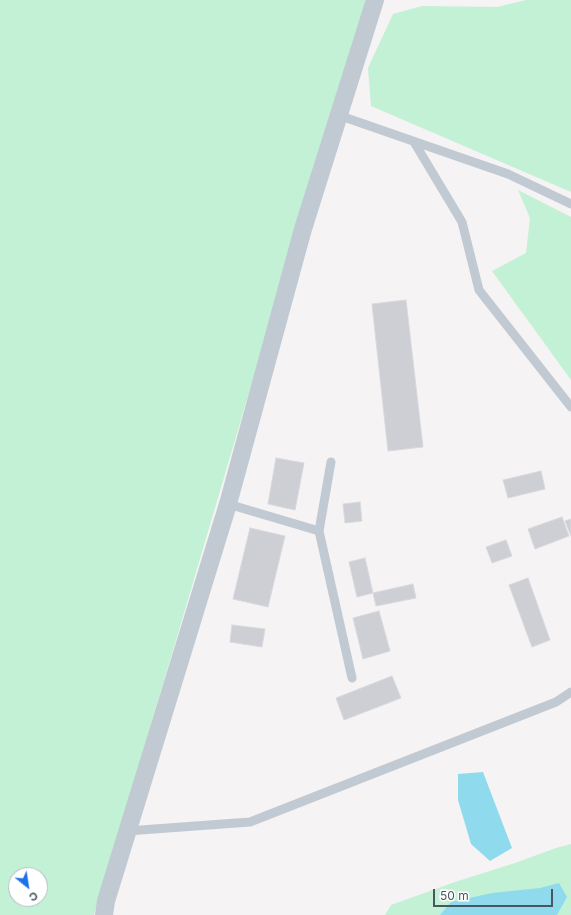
<!DOCTYPE html>
<meta charset="utf-8">
<style>
body{margin:0}
#map{position:relative;width:571px;height:915px;overflow:hidden;background:#f5f3f3;font-family:Inter,sans-serif}
canvas{display:block}
.north{position:absolute;left:8px;top:867px;width:40px;height:40px;box-sizing:border-box;background:#fff;border:1px solid #b7bbc0;border-radius:50%;rotate:150deg;font-size:11px;font-weight:700;line-height:16px;text-align:center;color:#4a5661}
.north::after{content:'';display:block;margin:auto;width:14px;height:18px;background:#1a73e8;clip-path:polygon(50% 0,100% 100%,50% 72%,0 100%)}
.scale{position:absolute;left:433px;top:889px;width:120px;height:18px;box-sizing:border-box;border:2px solid #4a5661;border-top:0;padding-left:5px;font-size:12px;line-height:14px;white-space:nowrap;color:#4a5661;-webkit-text-stroke:3px #fff;paint-order:stroke}
</style>
<div id="map">
<canvas width="571" height="915"></canvas>
<div class="north">С</div>
<div class="scale">50 m</div>
</div>
<script>
const ctx = document.querySelector('canvas').getContext('2d');
ctx.lineJoin = 'round';
function fillPath(path, color) {
  ctx.fillStyle = color;
  ctx.fill(path, 'evenodd');
}
function toPath(rows) {
  const path = new Path2D();
  for (const r of rows) {
    path.moveTo(r[0], r[1]);
    for (let i = 2; i < r.length; i += 2) path.lineTo(r[i], r[i + 1]);
  }
  return path;
}
function strokePath(path, color, width, dash) {
  ctx.strokeStyle = color;
  ctx.lineWidth = width;
  ctx.lineCap = dash ? 'butt' : 'round';
  ctx.setLineDash(dash || []);
  ctx.stroke(path);
}
fillPath(toPath([
 [0,0,367,0,309,189,174,647,94,915,0,915],
 [16,875,40,875,40,899,16,899],
 [526,0,571,0,571,192,371,106,368,68,393,14,422,6,497,7],
 [518,190,571,217,571,380,492,271,526,253,530,218],
 [571,844,571,915,385,915,391,905,455,882,515,863,556,848]
]), '#c3f1d5');
fillPath(toPath([
 [483,772,512,848,490,861,471,844,458,800,458,774],
 [559,883,567,897,557,915,440,915,451,902,492,893,540,888]
]), '#90daee');
const building = toPath([
 [406,300,423,447,388,451,372,304,406,300],
 [276,458,304,463,295,510,268,504,276,458],
 [541,471,545,489,508,498,503,480,541,471],
 [360,502,362,521,345,523,343,504,360,502],
 [562,517,569,536,535,549,528,529,562,517],
 [571,519,571,536,565,521,571,519],
 [250,528,285,536,268,607,233,599,250,528],
 [506,540,512,556,492,563,486,547,506,540],
 [365,558,373,593,357,597,349,562,365,558],
 [528,578,550,640,532,647,509,585,528,578],
 [413,584,416,598,376,606,373,593,413,584],
 [379,611,390,651,363,659,353,618,379,611],
 [232,625,265,629,262,647,230,642,232,625],
 [392,676,401,698,344,720,336,698,392,676]
]);
fillPath(building, '#cdcfd5');
strokePath(building, '#d7d9de', 1);
strokePath(toPath([
 [338,115,508,174,571,204],
 [414,142,462,222,479,290,571,407],
 [331,462,319,531,352,678],
 [228,504,319,531],
 [127,831,250,822,556,702,571,692]
]), '#c1cad2', 9);
strokePath(toPath([
 [104,915,106,901,228,504,303,229,375,0]
]), '#c1cad2', 18);
</script>
